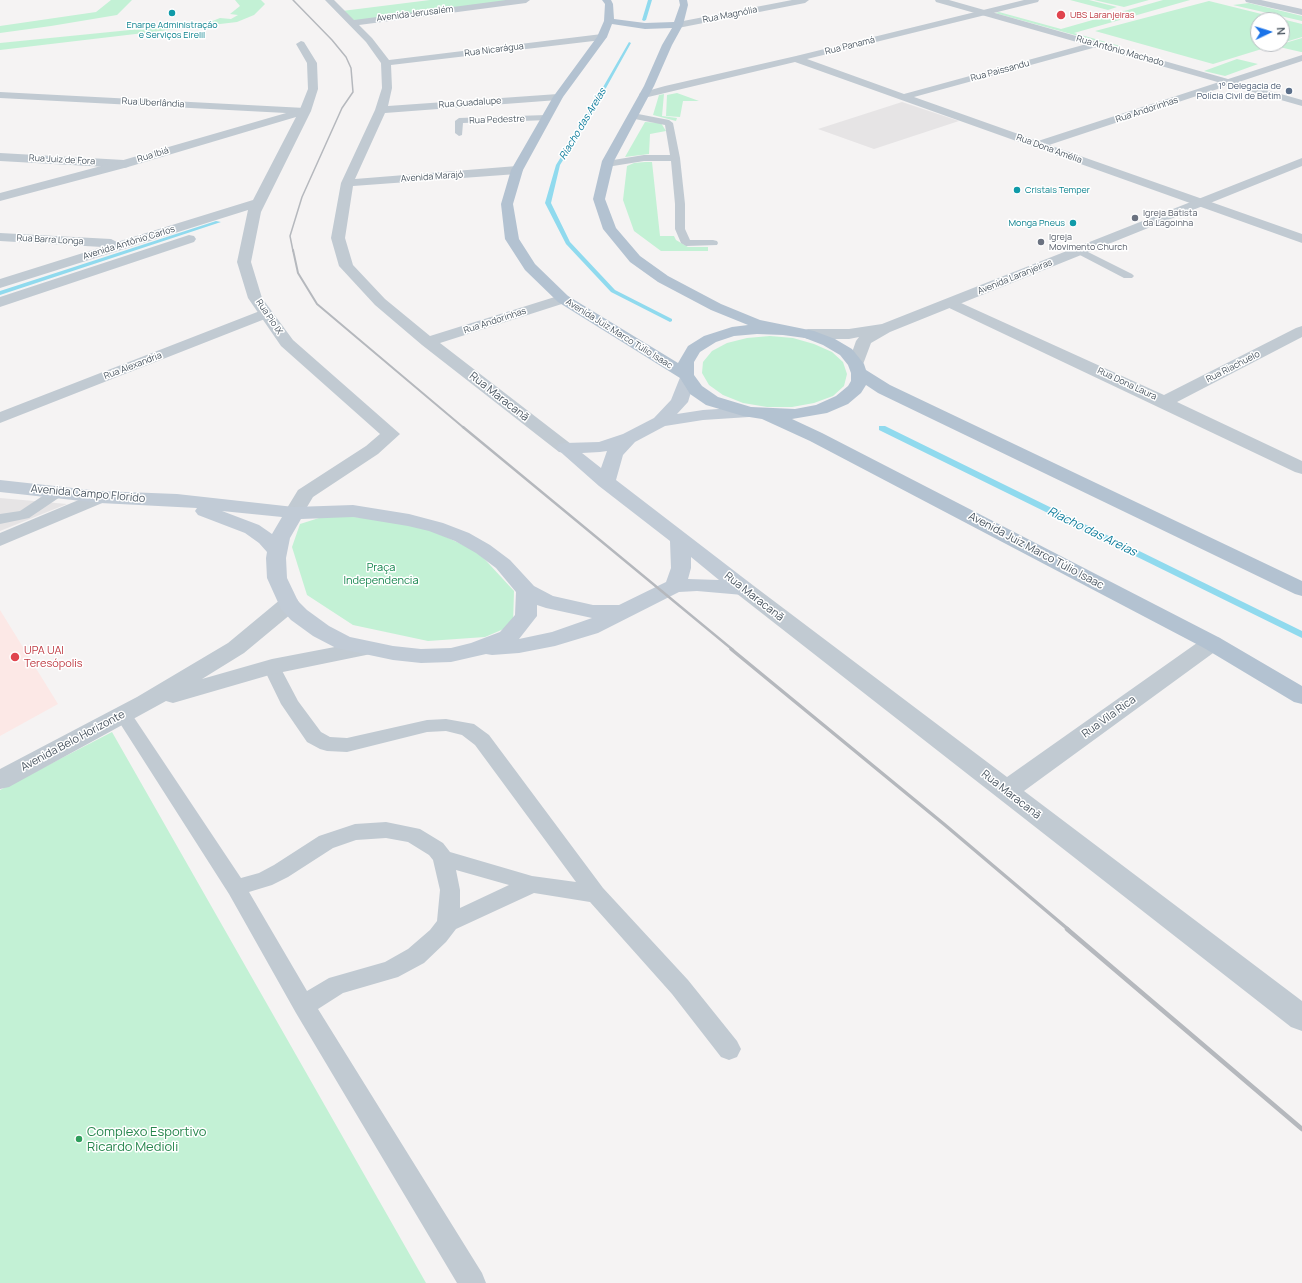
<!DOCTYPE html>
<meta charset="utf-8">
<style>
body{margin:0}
#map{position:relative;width:1302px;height:1283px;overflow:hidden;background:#f5f3f3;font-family:Manrope,sans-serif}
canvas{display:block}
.north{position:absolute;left:1250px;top:12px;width:40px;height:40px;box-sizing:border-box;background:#fff;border:1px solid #b7bbc0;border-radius:50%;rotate:86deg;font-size:11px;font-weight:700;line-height:16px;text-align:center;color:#4a5661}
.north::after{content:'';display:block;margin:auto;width:14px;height:18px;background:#1a73e8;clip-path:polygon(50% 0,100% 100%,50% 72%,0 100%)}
</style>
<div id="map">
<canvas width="1302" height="1283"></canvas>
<div class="north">N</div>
</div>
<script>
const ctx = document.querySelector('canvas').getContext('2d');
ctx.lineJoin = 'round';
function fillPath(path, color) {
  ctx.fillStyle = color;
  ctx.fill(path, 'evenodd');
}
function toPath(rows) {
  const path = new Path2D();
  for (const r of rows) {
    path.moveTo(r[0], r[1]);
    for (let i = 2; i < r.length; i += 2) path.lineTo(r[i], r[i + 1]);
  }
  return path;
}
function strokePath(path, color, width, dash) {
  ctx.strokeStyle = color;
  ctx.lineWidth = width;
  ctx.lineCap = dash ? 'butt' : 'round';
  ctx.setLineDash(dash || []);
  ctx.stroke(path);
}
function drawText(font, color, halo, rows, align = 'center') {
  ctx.font = font + ' Manrope,sans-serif';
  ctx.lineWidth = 3;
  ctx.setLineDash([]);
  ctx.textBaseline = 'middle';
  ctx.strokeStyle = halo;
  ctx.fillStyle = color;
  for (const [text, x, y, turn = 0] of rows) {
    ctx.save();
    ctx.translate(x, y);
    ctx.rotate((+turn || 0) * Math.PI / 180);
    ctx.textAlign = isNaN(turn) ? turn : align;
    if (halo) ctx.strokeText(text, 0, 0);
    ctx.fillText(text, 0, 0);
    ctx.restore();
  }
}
fillPath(toPath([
 [902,102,959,121,874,149,818,129],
 [0,498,67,504,0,531]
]), '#e6e4e5');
fillPath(toPath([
 [0,610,58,704,0,736]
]), '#fce8e6');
fillPath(toPath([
 [111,0,132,0,117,15,51,26,0,33,0,26,96,12],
 [235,0,261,0,265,4,254,15,237,22,0,50,0,43,210,22,220,18,231,19,238,15,230,14,240,6],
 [430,0,513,0,354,21,342,11],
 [1070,0,1089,0,1117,7,1108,10],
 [1094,0,1149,0,1124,7],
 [1163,0,1190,0,1074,33,1120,46,1118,47,995,13,999,12,1061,29],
 [1209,1,1302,24,1302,37,1282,43,1282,20,1258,20,1258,44,1278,44,1213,64,1095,31],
 [1249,3,1302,16,1302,21,1233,5],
 [1302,38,1302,52,1301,52,1275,46],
 [1237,59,1258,64,1225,76,1204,71],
 [677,93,699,101,683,101,680,117,666,116,667,95],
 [664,94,662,116,677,118,676,121,653,115,659,95],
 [645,122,661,123,666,131,650,134,649,154,625,157],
 [645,162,652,162,660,236,674,236,676,240,688,247,708,247,708,251,661,251,634,231,623,200,627,166,634,163],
 [770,336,793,338,814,344,832,352,843,362,847,374,844,386,833,396,814,403,792,407,767,407,743,403,723,395,709,385,702,373,703,362,712,351,727,343,747,338],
 [336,516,387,519,425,527,478,552,514,591,513,625,485,637,428,641,353,625,307,595,292,547,300,524,319,518],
 [112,732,426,1283,0,1283,0,790]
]), '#c3f1d5');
fillPath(toPath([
 [648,0,652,0,646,20,644,21,642,20,648,0],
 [629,42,631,43,591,115,560,165,551,203,570,242,615,290,672,319,672,321,670,322,611,292,566,244,545,203,556,165,587,115,629,42],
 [216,221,221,222,0,295,0,291,216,221],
 [879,426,885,426,1302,631,1302,638,879,430,879,426]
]), '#90daee');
fillPath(toPath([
 [633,113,669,120,673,123,680,158,685,204,685,229,690,240,713,240,717,241,718,243,717,245,686,246,681,243,675,229,675,204,671,161,644,161,607,167,602,164,607,161,644,155,670,155,665,125,630,118,629,116,630,114,633,113],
 [546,115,550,118,549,120,463,123,462,135,459,136,455,133,455,121,459,118,546,115],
 [1080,248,1132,274,1134,276,1132,278,1124,278,1076,253,1075,251,1076,249,1080,248],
 [58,488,63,489,65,492,63,495,29,518,0,524,0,514,20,511,53,489,58,488],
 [272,661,278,663,298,701,321,732,330,737,347,738,427,720,446,719,474,724,489,735,603,888,688,980,737,1041,741,1049,737,1057,729,1060,721,1057,672,994,590,902,534,893,456,929,446,942,424,963,398,977,343,993,318,1009,482,1273,486,1283,457,1283,296,1013,229,894,114,714,117,710,123,708,129,710,241,878,259,873,274,865,319,836,355,824,386,822,420,829,443,843,450,852,532,876,576,882,475,745,462,735,446,731,427,732,347,752,327,751,320,749,307,742,281,704,263,667,266,663,272,661],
 [386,838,408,842,429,855,433,860,440,890,437,921,430,930,408,949,385,962,329,978,307,991,249,892,272,885,288,877,333,848,356,840,386,838],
 [456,870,509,885,460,908,460,890,456,870]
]), '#c1cad2');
fillPath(toPath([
 [325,0,334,0,354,20,506,0,530,0,526,3,359,25,372,38,389,60,602,34,607,37,602,40,391,65,392,88,388,106,558,94,563,97,558,100,385,113,355,179,517,166,521,167,523,170,521,173,517,174,353,186,345,238,353,265,385,299,430,336,558,296,563,295,568,296,570,299,568,302,440,343,571,444,574,448,571,452,565,453,559,452,422,345,375,305,339,266,331,238,341,183,375,110,382,88,381,63,366,42,325,0],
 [792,0,809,0,805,3,678,28,673,25,678,22,792,0],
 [1024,0,1039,0,1038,2,807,59,904,94,1094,42,1100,42,1102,44,1100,46,914,97,1038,141,1302,55,1302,61,1049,145,1302,234,1302,243,795,62,644,98,639,95,640,93,665,86,796,56,1024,0],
 [1245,0,1261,0,1302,9,1302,15,1246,2,1245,0],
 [0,92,305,108,311,111,305,114,0,98,0,92],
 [0,153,124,160,128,161,130,164,128,167,124,168,0,161,0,153],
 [950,298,1164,395,1296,328,1302,326,1302,337,1177,402,1302,461,1302,474,1295,472,945,306,942,303,945,300,950,298],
 [265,309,270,311,273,314,270,317,0,423,0,412,265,309],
 [100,491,107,493,110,497,107,501,0,546,0,533,100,491],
 [743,581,750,583,1007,777,1204,638,1212,636,1220,638,1223,643,1220,648,1024,791,1302,1001,1302,1031,1291,1027,736,593,733,588,736,583,743,581]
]), '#c1cad2');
fillPath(toPath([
 [935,0,949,0,1302,100,1302,106,936,2,935,0],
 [301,41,304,42,317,63,318,89,311,111,261,212,251,262,262,298,293,340,400,434,378,454,313,497,301,517,294,519,287,517,284,513,298,490,366,446,380,434,281,346,248,298,237,262,248,210,0,288,0,279,102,247,0,241,0,233,111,239,117,242,253,200,296,117,128,167,0,201,0,193,120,161,300,109,308,89,307,63,296,44,301,41],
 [1302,158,1302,166,890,332,871,343,862,367,856,369,850,367,848,364,856,341,859,337,849,339,808,339,802,337,800,334,802,331,808,329,849,329,882,324,1302,158],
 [189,235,194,236,196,239,194,242,0,307,0,297,189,235],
 [289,597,297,599,300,604,297,609,244,653,202,679,272,659,366,641,374,643,377,648,374,653,366,655,273,674,173,703,166,701,9,787,0,789,0,769,137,697,228,643,281,599,289,597]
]), '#c1cad2');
fillPath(toPath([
 [687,374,693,375,695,379,688,402,677,414,703,410,749,407,755,408,758,412,755,416,749,417,703,420,665,426,635,442,623,455,616,480,750,583,753,588,750,593,743,595,697,591,679,592,598,633,555,646,519,653,492,655,486,654,451,662,421,663,393,660,336,648,313,636,291,620,281,609,267,578,266,558,267,552,259,543,245,533,198,515,195,511,197,508,100,503,0,492,0,480,100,491,177,494,294,507,353,505,409,514,443,523,469,533,490,545,510,560,534,586,553,596,593,605,619,605,666,582,671,568,670,541,599,486,556,448,559,444,565,443,599,442,623,434,654,418,671,400,681,375,687,374],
 [607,451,601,468,582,453,600,452,607,451],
 [222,511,282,517,272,534,259,525,222,511],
 [353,517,408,526,429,531,455,541,476,553,496,568,516,592,515,615,500,632,471,643,451,648,421,649,393,646,350,637,329,626,307,610,298,601,287,578,286,558,290,538,301,519,353,517],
 [691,557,719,580,688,579,691,568,691,557],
 [537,605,546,608,592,618,552,632,519,639,537,616,537,605]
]), '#c1cbd6');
fillPath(toPath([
 [602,0,611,0,613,4,614,19,645,23,674,22,680,5,679,0,687,0,688,5,683,25,672,45,654,86,614,161,605,199,616,228,640,256,668,276,721,304,760,320,814,331,835,339,852,349,864,364,866,370,890,385,1302,581,1302,596,1295,594,878,393,866,385,861,393,848,404,827,413,792,419,822,433,1220,638,1302,686,1302,704,1294,702,1204,648,810,441,762,419,743,416,706,405,690,394,680,378,558,302,525,270,505,239,501,204,511,170,553,97,597,37,604,21,605,4,602,0],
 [612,24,645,29,672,28,662,45,644,86,602,161,593,199,603,229,630,262,658,282,711,310,748,325,732,327,704,336,688,346,678,363,568,296,535,264,519,239,513,204,523,170,563,97,607,37,612,24],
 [757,334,783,335,805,338,823,345,840,355,848,365,851,373,851,381,848,386,836,396,816,405,795,409,751,407,718,397,702,386,694,375,694,362,700,352,716,342,734,336,757,334]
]), '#b3c2d1');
strokePath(toPath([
 [293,0,332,40,346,57,351,68,353,92,342,108,302,197,290,236,293,251]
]), '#b5b8bd', 1.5);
strokePath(toPath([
 [293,250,298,273,317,304,464,428]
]), '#b5b8bd', 2);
strokePath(toPath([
 [463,427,733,650]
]), '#b5b8bd', 2.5);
strokePath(toPath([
 [731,649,945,825,1069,930]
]), '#b5b8bd', 3.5);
strokePath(toPath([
 [1067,929,1302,1129]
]), '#b5b8bd', 4.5);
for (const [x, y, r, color] of [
 [172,13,4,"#0f9aa8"],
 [1061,15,5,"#e0444e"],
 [1289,91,4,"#5c6f8a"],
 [1017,190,4,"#0f9aa8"],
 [1135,218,4,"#6b7280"],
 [1073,223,4,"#0f9aa8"],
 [1041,242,4,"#6b7280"],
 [15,657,5,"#e0444e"],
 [79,1139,4,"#2e9e5b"]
]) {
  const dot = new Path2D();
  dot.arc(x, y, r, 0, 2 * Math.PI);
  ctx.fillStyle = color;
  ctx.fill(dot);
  strokePath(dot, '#fff', 1.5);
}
drawText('9px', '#4a5661', '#fff', [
 ["Avenida Jerusalém",415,14,-7],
 ["Rua Magnólia",730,15,-11],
 ["Rua Panamá",850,46,-14],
 ["Rua Nicarágua",494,50,-7],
 ["Rua Antônio Machado",1120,51,16],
 ["Rua Paissandu",1000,71,-15],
 ["Rua Uberlândia",153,103,3],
 ["Rua Guadalupe",470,103,-4],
 ["Rua Andorinhas",1147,110,-18],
 ["Rua Pedestre",497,120,-2],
 ["Rua Dona Amélia",1049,149,20],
 ["Rua Ibiá",153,155,-17],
 ["Rua Juiz de Fora",62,160,3],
 ["Avenida Marajó",432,177,-4],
 ["Rua Barra Longa",50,240,3],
 ["Avenida Antônio Carlos",129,243,-17],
 ["Avenida Laranjeiras",1015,277,-22],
 ["Rua Pio IX",269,317,56],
 ["Rua Andorinhas",495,321,-18],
 ["Avenida Juiz Marco Túlio Isaac",619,334,32],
 ["Rua Alexandria",133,366,-21],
 ["Rua Riachuelo",1233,367,-27],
 ["Rua Dona Laura",1127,384,25]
]);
drawText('9px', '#be3a42', '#fff', [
 ["UBS Laranjeiras",1070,15]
], 'left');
drawText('9px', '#0d838f', '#fff', [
 ["Enarpe Administração",172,25],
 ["e Serviços EireliI",172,35],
 ["Cristais Temper",1025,190,"left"],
 ["Monga Pneus",1065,223,"right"]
]);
drawText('9px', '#4e5e75', '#fff', [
 ["1° Delegacia de",1281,86],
 ["Polícia Civil de Betim",1281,96]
], 'right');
drawText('9px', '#5b616d', '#fff', [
 ["Igreja Batista",1143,213],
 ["da Lagoinha",1143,223],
 ["Igreja",1049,237],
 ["Movimento Church",1049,247]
], 'left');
drawText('italic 10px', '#0c7c9b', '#fff', [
 ["Riacho das Areias",583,124,-59]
]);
drawText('11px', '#4a5661', '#fff', [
 ["Rua Maracanã",499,397,38],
 ["Avenida Campo Florido",88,494,5],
 ["Avenida Juiz Marco Túlio Isaac",1036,551,28],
 ["Rua Maracanã",754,597,38],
 ["Rua Vila Rica",1109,717,-36],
 ["Avenida Belo Horizonte",73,741,-28],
 ["Rua Maracanã",1011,795,38]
]);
drawText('11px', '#17864f', '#fff', [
 ["Praça",381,568],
 ["Independencia",381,581]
]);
drawText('11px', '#be3a42', '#fff', [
 ["UPA UAI",24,651],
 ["Teresópolis",24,664]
], 'left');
drawText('italic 12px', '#0c7c9b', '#fff', [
 ["Riacho das Areias",1092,532,26]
]);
drawText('13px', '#27864d', '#fff', [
 ["Complexo Esportivo",87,1132],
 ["Ricardo Medioli",87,1147]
], 'left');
</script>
